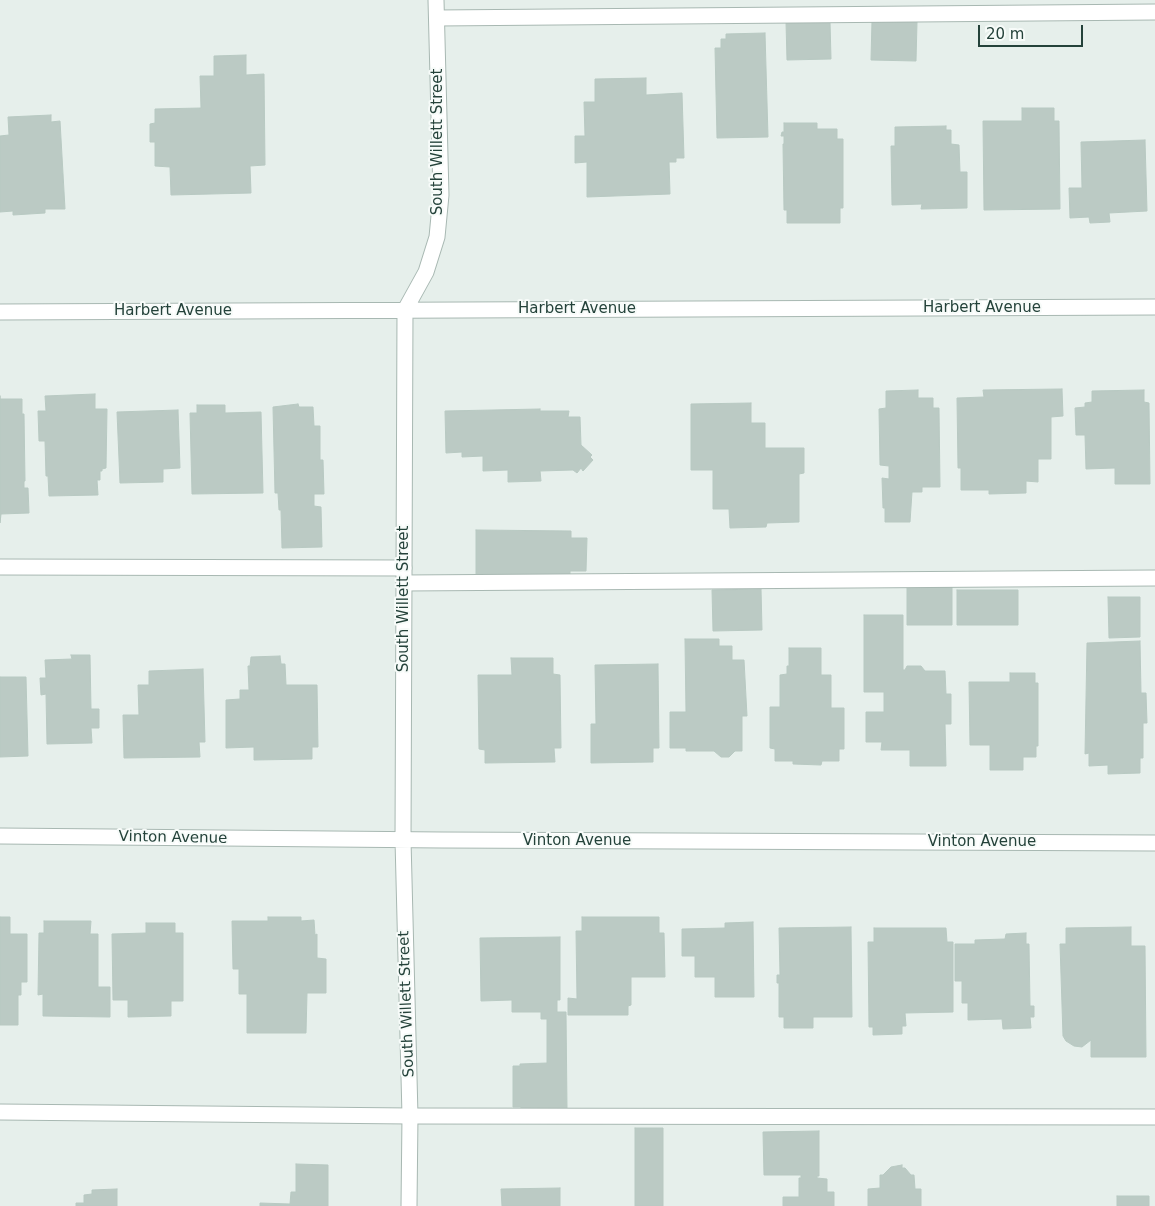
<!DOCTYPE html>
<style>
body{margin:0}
#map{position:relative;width:1155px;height:1206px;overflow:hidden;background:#e6efeb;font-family:"DejaVu Sans",sans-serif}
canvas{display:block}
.scale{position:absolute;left:978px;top:25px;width:105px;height:22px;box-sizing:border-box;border:2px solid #24423a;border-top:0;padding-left:6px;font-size:15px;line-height:18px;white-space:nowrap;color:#24423a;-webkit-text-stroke:4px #f7fbf9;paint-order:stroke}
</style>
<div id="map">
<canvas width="1155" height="1206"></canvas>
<div class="scale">20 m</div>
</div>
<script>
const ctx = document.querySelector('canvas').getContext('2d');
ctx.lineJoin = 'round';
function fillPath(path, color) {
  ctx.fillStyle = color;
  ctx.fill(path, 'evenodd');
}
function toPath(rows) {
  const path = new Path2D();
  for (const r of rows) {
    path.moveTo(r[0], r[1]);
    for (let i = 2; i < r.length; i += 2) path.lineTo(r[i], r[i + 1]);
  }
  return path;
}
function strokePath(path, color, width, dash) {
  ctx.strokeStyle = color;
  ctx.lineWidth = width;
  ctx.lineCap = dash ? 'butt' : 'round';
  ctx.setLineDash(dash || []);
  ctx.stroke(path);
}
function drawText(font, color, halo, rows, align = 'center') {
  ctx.font = font + ' "DejaVu Sans",sans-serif';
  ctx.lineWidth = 4;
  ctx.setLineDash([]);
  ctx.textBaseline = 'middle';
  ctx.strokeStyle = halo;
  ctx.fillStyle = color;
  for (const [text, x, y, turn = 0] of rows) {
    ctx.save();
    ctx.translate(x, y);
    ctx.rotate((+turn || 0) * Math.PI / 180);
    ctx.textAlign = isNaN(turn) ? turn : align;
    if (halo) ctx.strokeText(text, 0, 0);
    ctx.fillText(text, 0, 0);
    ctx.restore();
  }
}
const building = toPath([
 [872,21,917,22,916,61,871,60,872,21],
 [786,22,830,22,831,59,787,60,786,22],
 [765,33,768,137,717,138,715,48,721,48,721,39,726,39,726,34,765,33],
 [246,55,246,75,264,74,265,165,250,166,251,193,171,195,170,167,155,166,155,142,150,142,150,124,155,123,155,109,201,108,200,76,214,76,214,56,246,55],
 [646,78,646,95,682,93,684,158,676,158,676,162,669,162,670,194,587,197,587,162,575,163,575,136,585,136,584,102,595,102,595,79,646,78],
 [1022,108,1054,108,1054,121,1059,121,1060,209,984,210,983,121,1022,121,1022,108],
 [51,115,51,122,60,121,65,209,45,209,45,213,13,215,13,211,0,212,0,136,9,135,8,117,51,115],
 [784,123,817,123,817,129,837,129,837,139,843,139,843,208,840,208,840,223,787,223,787,210,784,210,783,144,784,144,784,136,781,136,782,132,784,132,784,123],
 [946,126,946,130,951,130,951,144,959,145,960,172,967,172,967,208,921,209,922,204,892,205,891,146,895,146,895,127,946,126],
 [1145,140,1147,211,1109,213,1110,222,1090,223,1089,217,1070,218,1069,188,1082,188,1081,142,1145,140],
 [1062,389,1063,416,1051,417,1051,459,1038,459,1038,482,1026,481,1026,493,989,494,989,490,961,490,961,468,958,468,957,398,984,397,983,390,1062,389],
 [918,390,918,398,933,398,933,408,939,408,940,487,922,487,922,492,912,492,910,522,885,522,885,508,883,508,882,478,889,479,889,466,880,465,879,409,886,408,886,391,918,390],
 [1144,390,1144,402,1149,403,1150,484,1115,484,1115,468,1086,469,1085,435,1076,435,1075,408,1085,407,1085,403,1092,402,1092,391,1144,390],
 [95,394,95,409,107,409,106,468,102,469,102,471,100,471,100,480,97,480,98,495,49,496,48,476,46,476,45,441,39,441,38,411,46,411,45,396,95,394],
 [0,396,0,399,22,399,22,414,24,414,25,481,24,481,24,488,28,488,29,513,1,514,0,523,0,396],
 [751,403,751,423,765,423,765,448,804,448,804,473,799,474,799,522,767,523,766,527,730,528,729,509,713,509,713,470,691,470,691,404,751,403],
 [298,404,299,407,313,407,314,426,320,426,320,460,323,460,324,494,314,494,314,506,321,507,322,547,282,548,281,510,279,510,278,493,275,493,273,407,298,404],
 [197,405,225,405,225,413,261,412,263,493,192,494,190,413,197,413,197,405],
 [540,409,540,411,569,411,568,417,580,417,581,445,592,455,590,457,593,460,583,471,581,468,577,473,573,470,540,471,541,481,508,482,508,470,483,471,483,456,462,457,462,452,446,453,445,411,540,409],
 [178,410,180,468,163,469,163,482,120,483,117,412,178,410],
 [476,530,571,531,571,538,587,538,586,571,570,571,570,576,476,576,476,530],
 [952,584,952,625,907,625,907,585,952,584],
 [761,589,762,630,713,631,712,590,761,589],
 [957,590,1018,590,1018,625,957,625,957,590],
 [1108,597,1140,597,1140,637,1109,638,1108,597],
 [864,615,903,615,903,670,905,670,907,666,921,666,925,671,945,671,946,694,951,694,951,724,945,724,946,766,910,766,910,750,881,750,882,742,866,742,866,712,884,712,884,692,864,692,864,615],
 [685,639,719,639,719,646,732,646,732,660,744,660,747,716,742,716,742,751,735,751,729,757,721,757,714,751,686,751,686,748,670,748,670,712,686,712,685,639],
 [1140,641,1141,693,1146,693,1147,723,1143,723,1143,758,1140,758,1140,773,1108,774,1108,765,1089,766,1089,753,1085,754,1087,643,1140,641],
 [789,648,821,648,821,675,831,675,831,708,844,708,844,749,839,749,839,761,822,761,821,765,793,764,793,761,775,761,775,749,770,748,770,707,780,707,780,675,787,674,787,666,789,666,789,648],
 [71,655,90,655,91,709,99,709,99,728,91,728,92,743,47,744,46,694,41,695,40,678,46,678,45,660,72,659,71,655],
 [280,656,281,664,285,664,286,685,317,685,318,747,312,747,312,759,254,760,254,747,226,748,226,700,240,699,240,690,249,690,248,666,250,666,251,657,280,656],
 [511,658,553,658,553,674,560,675,561,748,554,748,555,762,485,763,485,750,479,749,478,675,512,675,511,658],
 [658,664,659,748,653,748,653,762,591,763,591,724,596,724,595,665,658,664],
 [203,669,205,742,199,742,200,757,124,758,123,715,139,715,138,685,149,685,149,671,203,669],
 [1010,673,1035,673,1035,683,1038,683,1038,746,1036,746,1036,757,1023,757,1023,770,990,770,990,745,970,745,969,682,1010,682,1010,673],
 [0,677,26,677,28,756,0,757,0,677],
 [0,917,10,917,10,934,27,934,27,982,21,982,21,995,18,995,18,1025,0,1025,0,917],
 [268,917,301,917,301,921,314,920,315,935,317,934,317,958,326,959,326,993,307,993,306,1033,247,1033,247,994,239,994,239,969,233,969,232,921,268,921,268,917],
 [582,917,659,917,659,933,664,933,665,977,631,977,631,1005,628,1006,628,1015,568,1015,568,998,577,999,576,931,582,931,582,917],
 [44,921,91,921,90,934,98,934,98,987,110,987,110,1017,43,1016,43,994,38,995,39,933,44,933,44,921],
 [753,922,754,997,715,997,715,977,695,977,695,956,682,956,682,929,725,928,725,923,753,922],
 [146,923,175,923,175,933,183,933,183,1001,171,1001,171,1016,128,1017,128,1000,113,1000,112,934,146,933,146,923],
 [851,927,852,1017,813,1017,813,1028,784,1028,784,1017,779,1017,779,983,777,983,777,975,780,975,779,928,851,927],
 [1131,927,1131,946,1145,946,1146,1057,1091,1057,1091,1040,1082,1047,1074,1046,1066,1041,1063,1036,1060,944,1066,944,1066,928,1131,927],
 [874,928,946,928,947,942,953,942,953,1012,905,1013,906,1026,902,1026,902,1034,873,1035,873,1027,869,1027,868,942,874,942,874,928],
 [1026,933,1026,944,1029,944,1030,1006,1034,1006,1034,1017,1030,1017,1031,1028,1003,1029,1002,1019,968,1020,968,1003,962,1003,962,981,955,981,955,944,975,944,975,940,1005,939,1006,934,1026,933],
 [560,937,560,1000,557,1000,557,1012,566,1012,567,1109,521,1110,521,1107,513,1107,513,1066,520,1066,520,1064,547,1063,547,1019,541,1019,541,1012,512,1012,512,1000,481,1001,480,938,560,937],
 [635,1128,663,1128,663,1206,635,1206,635,1128],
 [819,1131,819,1176,817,1176,817,1178,827,1179,827,1192,834,1192,834,1206,783,1206,783,1197,799,1197,799,1178,801,1178,801,1175,764,1175,763,1132,819,1131],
 [296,1164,328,1165,328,1206,260,1206,260,1203,290,1204,291,1192,296,1192,296,1164],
 [902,1165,902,1168,905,1168,911,1175,914,1175,915,1189,921,1189,921,1206,868,1206,868,1189,880,1188,880,1175,883,1175,891,1167,902,1165],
 [560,1188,560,1206,502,1206,501,1189,560,1188],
 [117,1189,117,1206,76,1206,76,1203,84,1203,84,1195,92,1194,92,1190,117,1189],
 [1117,1196,1149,1196,1149,1206,1117,1206,1117,1196]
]);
fillPath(building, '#bbcac4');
strokePath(building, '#b8c9c2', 1);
const service = toPath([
 [437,18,1155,12],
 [0,567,404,568],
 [404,583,1155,578],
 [0,1112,410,1116,1155,1117]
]);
const minor = toPath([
 [0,312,1155,307],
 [0,836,442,840,1155,843],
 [409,1206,410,1116,403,840,405,310,426,272,437,237,441,195,436,0]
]);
strokePath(service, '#a8b8b2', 17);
strokePath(minor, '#a8b8b2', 17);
strokePath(service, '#fff', 15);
strokePath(minor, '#fff', 15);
drawText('15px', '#24423a', '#f7fbf9', [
 ["South Willett Street",438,142,-90],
 ["Harbert Avenue",982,308],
 ["Harbert Avenue",577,309],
 ["Harbert Avenue",173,311],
 ["South Willett Street",404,599,-90],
 ["Vinton Avenue",173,838,1],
 ["Vinton Avenue",577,841],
 ["Vinton Avenue",982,842],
 ["South Willett Street",407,1004,-92]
]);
</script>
